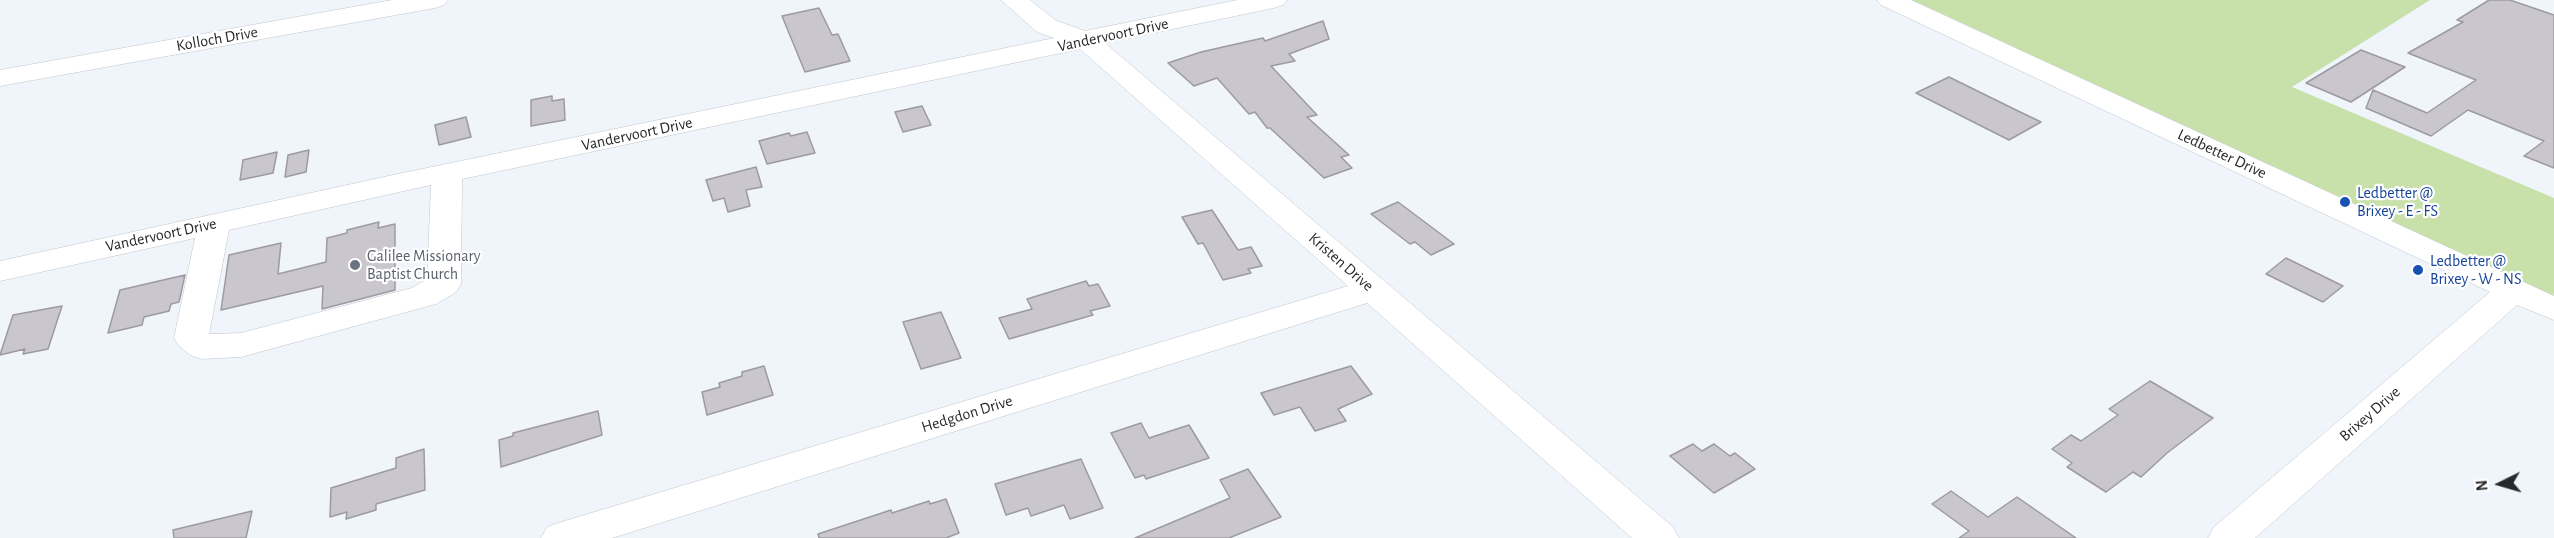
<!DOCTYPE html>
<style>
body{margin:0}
#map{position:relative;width:2554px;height:538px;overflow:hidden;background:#eff5fb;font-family:"Alegreya Sans",sans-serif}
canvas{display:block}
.north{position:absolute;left:2470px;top:454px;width:60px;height:60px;-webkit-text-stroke:4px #fff;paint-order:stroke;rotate:265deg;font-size:16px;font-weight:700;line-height:24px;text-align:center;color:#27292b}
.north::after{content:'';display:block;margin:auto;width:21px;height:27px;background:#27292b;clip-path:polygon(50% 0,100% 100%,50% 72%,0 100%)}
</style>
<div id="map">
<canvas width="2554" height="538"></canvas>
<div class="north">N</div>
</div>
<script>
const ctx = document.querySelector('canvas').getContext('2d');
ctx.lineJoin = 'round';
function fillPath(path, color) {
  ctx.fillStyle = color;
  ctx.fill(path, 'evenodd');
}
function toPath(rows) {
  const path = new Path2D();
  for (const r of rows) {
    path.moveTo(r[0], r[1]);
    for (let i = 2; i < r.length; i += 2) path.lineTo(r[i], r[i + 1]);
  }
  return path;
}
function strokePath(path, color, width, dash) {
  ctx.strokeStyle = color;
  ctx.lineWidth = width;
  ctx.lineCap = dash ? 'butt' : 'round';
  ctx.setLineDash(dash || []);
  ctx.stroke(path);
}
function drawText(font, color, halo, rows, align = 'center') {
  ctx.font = font + ' "Alegreya Sans",sans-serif';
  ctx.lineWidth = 4.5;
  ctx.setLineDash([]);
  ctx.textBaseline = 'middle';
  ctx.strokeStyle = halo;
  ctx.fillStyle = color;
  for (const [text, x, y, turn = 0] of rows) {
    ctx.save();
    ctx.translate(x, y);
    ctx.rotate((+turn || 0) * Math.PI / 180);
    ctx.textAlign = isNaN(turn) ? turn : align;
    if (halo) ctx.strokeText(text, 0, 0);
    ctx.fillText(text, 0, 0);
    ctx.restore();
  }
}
fillPath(toPath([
 [1912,0,2430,0,2292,87,2554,198,2554,296]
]), '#c8e0a9');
const building = toPath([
 [2489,0,2510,0,2554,15,2554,168,2524,156,2544,141,2468,110,2431,136,2366,108,2373,90,2427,113,2476,80,2408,53,2463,22,2457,20,2489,0],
 [819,8,832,35,838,34,850,61,805,72,782,16,819,8],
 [1323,21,1329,39,1289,54,1295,61,1271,66,1317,115,1307,117,1349,155,1341,157,1352,168,1324,178,1270,128,1267,128,1255,112,1249,114,1217,78,1194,86,1168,63,1201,52,1263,38,1265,41,1323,21],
 [2361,50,2405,67,2351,102,2306,83,2361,50],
 [1949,77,2014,109,2041,122,2009,140,1916,93,1949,77],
 [552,96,552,101,564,99,565,120,531,126,531,100,552,96],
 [922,106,931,125,903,132,895,112,922,106],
 [466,117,471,137,439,145,435,125,466,117],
 [807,132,815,153,767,164,759,141,789,133,791,136,807,132],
 [309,150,306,172,285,177,288,155,309,150],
 [277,152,273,173,240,180,243,160,277,152],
 [756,167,762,187,746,190,750,206,728,212,724,198,713,201,706,180,756,167],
 [1398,202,1454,244,1431,255,1415,242,1410,244,1371,214,1398,202],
 [1212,210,1238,250,1251,247,1262,266,1248,269,1251,273,1223,280,1203,243,1198,244,1182,217,1212,210],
 [379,222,378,228,395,224,395,290,322,309,323,286,221,310,229,255,281,243,278,274,326,262,327,238,347,233,347,230,379,222],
 [2286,258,2343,286,2323,302,2266,274,2286,258],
 [185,275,179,302,171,304,169,311,144,317,142,325,108,333,120,290,185,275],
 [1086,281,1089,286,1098,284,1110,306,1090,311,1093,315,1009,339,999,318,1032,309,1027,299,1086,281],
 [62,306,48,349,23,354,25,349,0,355,13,315,62,306],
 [941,312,961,358,921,369,903,322,941,312],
 [764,366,773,395,707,415,702,392,720,387,719,383,742,376,742,372,764,366],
 [1351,366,1372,394,1338,409,1346,421,1315,431,1300,407,1274,415,1261,393,1351,366],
 [2150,381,2213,418,2167,453,2141,477,2133,472,2106,492,2067,467,2072,463,2052,449,2071,435,2081,441,2118,415,2109,409,2150,381],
 [598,411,602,435,501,467,499,440,513,436,513,433,598,411],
 [1141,423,1149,438,1189,425,1209,458,1146,479,1144,475,1135,478,1111,433,1141,423],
 [1693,444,1702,451,1714,444,1730,456,1735,453,1755,469,1714,493,1670,456,1693,444],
 [424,449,425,490,376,504,376,510,346,519,347,512,330,517,331,488,396,468,396,458,424,449],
 [1081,459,1103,508,1070,519,1064,505,1031,516,1028,508,1006,515,995,484,1081,459],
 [1248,469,1281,517,1229,538,1135,538,1230,498,1220,480,1248,469],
 [1951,491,1988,517,2017,497,2076,538,1959,538,1969,531,1932,504,1951,491],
 [946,499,959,533,946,538,819,538,818,534,891,510,892,513,929,501,930,504,946,499],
 [252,511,246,538,174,538,173,530,252,511]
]);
fillPath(building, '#c9c6cd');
strokePath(building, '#9d9aa1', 1.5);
const minor = toPath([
 [392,0,448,0,444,5,435,8,0,86,0,70,392,0],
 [1001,0,1030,0,1055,20,1085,31,1237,0,1287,0,1283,5,1274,8,1105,43,1673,527,1679,538,1632,538,1367,303,612,538,541,538,547,527,561,522,1348,286,1080,49,462,179,461,284,456,292,436,304,241,357,202,359,190,355,179,346,174,338,195,238,0,281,0,261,393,175,1054,38,1037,32,1001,0],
 [431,185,427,279,412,288,241,333,209,334,229,230,431,185],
 [1877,0,1911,0,2554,296,2554,320,2517,305,2255,538,2208,538,2214,527,2490,292,1881,5,1877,0]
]);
strokePath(minor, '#bfc5cb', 1);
fillPath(minor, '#fff');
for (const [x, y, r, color] of [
 [2345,202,6,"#1a4fb4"],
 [355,265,6,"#6b7280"],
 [2418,270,6,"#1a4fb4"]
]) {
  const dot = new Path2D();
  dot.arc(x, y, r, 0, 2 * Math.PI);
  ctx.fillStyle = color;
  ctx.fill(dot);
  strokePath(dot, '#fff', 2);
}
drawText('16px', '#27292b', '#fff', [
 ["Vandervoort Drive",1113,35,-12],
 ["Kolloch Drive",217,39,-10],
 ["Vandervoort Drive",637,134,-12],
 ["Ledbetter Drive",2222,154,25],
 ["Vandervoort Drive",161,235,-12],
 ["Kristen Drive",1341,262,41],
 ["Hedgdon Drive",967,414,-17],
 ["Brixey Drive",2370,414,-41]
]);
drawText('16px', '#164399', '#fff', [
 ["Ledbetter @",2357,193],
 ["Brixey - E - FS",2357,211],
 ["Ledbetter @",2430,261],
 ["Brixey - W - NS",2430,279]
], 'left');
drawText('16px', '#5b616d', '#fff', [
 ["Galilee Missionary",367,256],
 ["Baptist Church",367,274]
], 'left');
</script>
